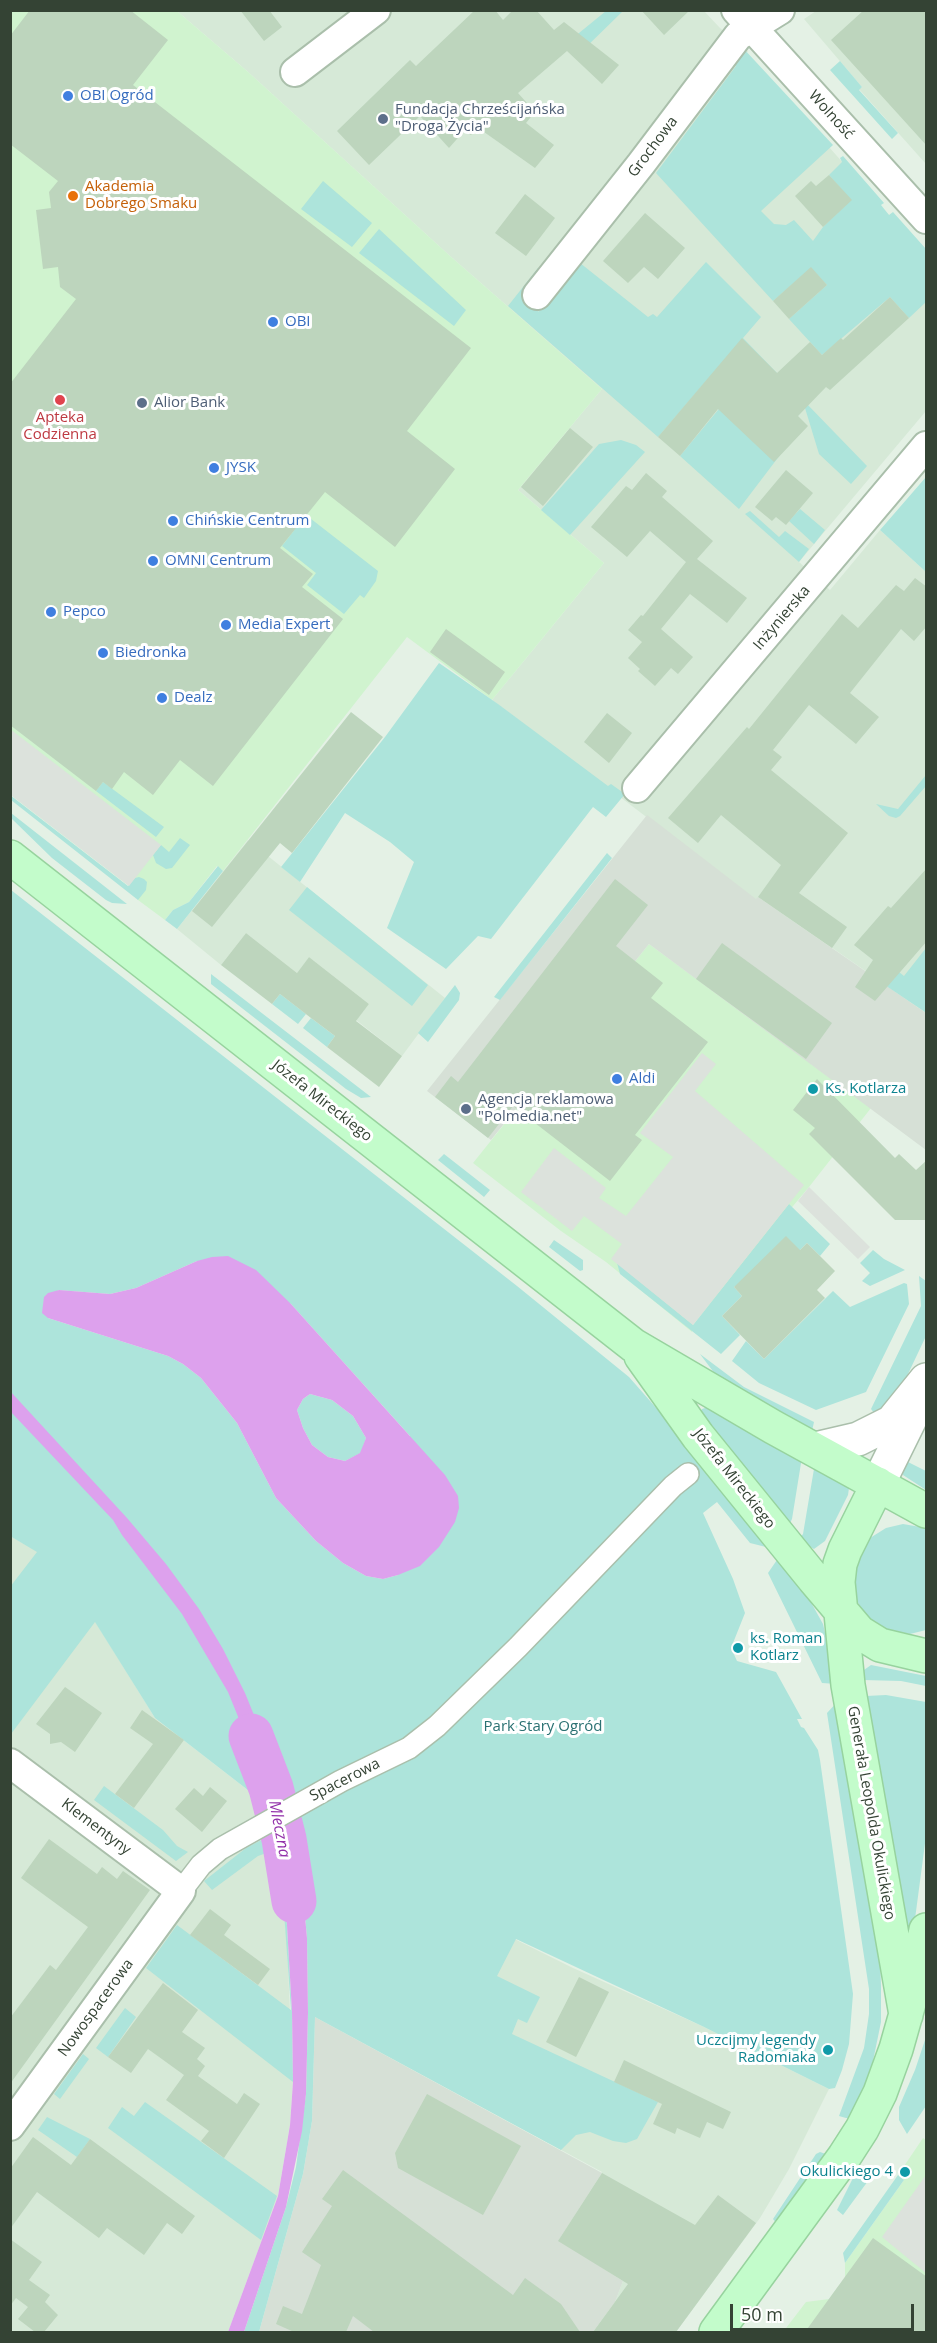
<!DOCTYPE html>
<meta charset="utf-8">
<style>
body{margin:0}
#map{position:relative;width:937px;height:2343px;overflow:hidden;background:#e4f1e5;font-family:"Open Sans",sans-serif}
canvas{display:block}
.frame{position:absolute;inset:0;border:12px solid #344334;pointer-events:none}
.scale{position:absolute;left:730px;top:2304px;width:184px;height:27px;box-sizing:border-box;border:3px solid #344334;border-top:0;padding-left:8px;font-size:18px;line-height:21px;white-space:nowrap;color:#344334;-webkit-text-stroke:4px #fff;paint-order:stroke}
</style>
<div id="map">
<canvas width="937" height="2343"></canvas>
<div class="frame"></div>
<div class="scale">50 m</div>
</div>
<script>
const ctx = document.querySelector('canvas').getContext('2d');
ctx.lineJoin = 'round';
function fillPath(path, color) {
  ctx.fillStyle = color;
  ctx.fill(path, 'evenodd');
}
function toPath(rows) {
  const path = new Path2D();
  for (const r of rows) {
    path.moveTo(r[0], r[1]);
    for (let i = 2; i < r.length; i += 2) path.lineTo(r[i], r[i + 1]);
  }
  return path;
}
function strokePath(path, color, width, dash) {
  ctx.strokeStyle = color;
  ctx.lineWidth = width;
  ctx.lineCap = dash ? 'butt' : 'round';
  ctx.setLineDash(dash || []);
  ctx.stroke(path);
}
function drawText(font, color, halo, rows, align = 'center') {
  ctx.font = font + ' "Open Sans",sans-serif';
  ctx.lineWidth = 6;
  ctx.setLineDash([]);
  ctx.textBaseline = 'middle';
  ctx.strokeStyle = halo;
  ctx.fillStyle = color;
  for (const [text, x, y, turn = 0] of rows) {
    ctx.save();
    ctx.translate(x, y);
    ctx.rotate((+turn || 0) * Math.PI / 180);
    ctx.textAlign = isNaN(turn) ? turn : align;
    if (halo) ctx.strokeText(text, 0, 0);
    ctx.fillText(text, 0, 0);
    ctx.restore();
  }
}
fillPath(toPath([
 [177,11,704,11,720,28,748,51,743,58,829,147,926,257,926,411,799,562,830,590,880,530,926,572,926,1013,759,897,756,900,492,700,604,563,518,490,602,389,449,255,247,71],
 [816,11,926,11,926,164,859,89,862,87,804,19],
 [248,840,445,998,402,1056,356,1020,369,1004,309,957,297,973,246,933,221,965,177,929],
 [10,1536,37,1551,82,1600,155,1718,262,1801,275,1850,283,1898,287,1944,293,2082,290,2125,278,2196,228,2332,11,2332],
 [436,1900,573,1968,702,2026,829,2089,789,2169,760,2218,676,2332,593,2332,615,2302,623,2281,558,2241,602,2172,308,2013]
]), '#d6e9d7');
fillPath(toPath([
 [10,11,177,11,247,71,449,255,602,389,518,490,604,563,492,700,407,637,223,871,217,866,189,902,173,910,165,920,138,900,129,886,11,795],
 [649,944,871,1108,809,1187,693,1325,692,1332,606,1262,561,1231,473,1163],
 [923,2138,926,2140,926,2332,783,2332,806,2302,829,2299,845,2278,845,2263,904,2180,898,2175]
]), '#d0f3cf');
fillPath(toPath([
 [647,815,756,899,758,897,926,1013,926,1150,649,944,491,1140,427,1091],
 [315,2017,602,2173,559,2240,623,2281,615,2302,593,2332,259,2332,303,2174,312,2121]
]), '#d6e0d6');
fillPath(toPath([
 [606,11,623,11,581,52,568,42],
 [743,48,833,145,761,211,774,224,786,225,794,220,813,241,823,227,851,200,829,175,842,162,840,158,843,156,884,203,881,205,889,215,893,212,926,249,926,302,909,318,890,297,822,355,789,319,827,285,811,268,773,301,656,173,736,66,733,62],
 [840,61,862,87,859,90,898,133,892,139,830,70],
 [323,181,372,223,352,247,301,209],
 [379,229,466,310,454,326,359,253],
 [706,262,761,317,743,338,867,466,851,484,819,454,805,408,770,446,780,455,739,509,680,456,728,398,707,380,658,437,508,306,538,268,543,272,537,295,538,312,580,263,648,317,653,314,657,317],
 [621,440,636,445,645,452,570,535,541,510,599,444],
 [926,477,926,572,880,530],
 [800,509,825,530,814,544,789,521],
 [750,511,779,537,785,531,809,549,799,562,745,514],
 [306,515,378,571,376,581,364,598,360,595,344,614,307,585,316,573,282,546],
 [439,663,498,704,608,786,611,784,625,794,606,817,593,807,491,939,478,936,446,969,387,928,414,862,390,842,345,813,300,882,281,867,385,737],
 [926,775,926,786,900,816,896,818,889,816,876,804,898,809],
 [103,782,164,827,156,837,96,791],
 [10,795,128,886,135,878,139,877,144,879,147,882,146,890,138,900,11,800],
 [11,813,127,904,112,903,106,900,52,858,11,818],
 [180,838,190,845,172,868,166,869,156,863,153,855,161,845,169,852],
 [607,853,612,858,500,1000,494,997],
 [218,866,223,871,177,929,165,920,173,910,189,902],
 [307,887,428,985,412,1006,289,910],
 [11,890,517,1286,629,1377,665,1418,770,1548,750,1543,717,1502,703,1513,733,1579,745,1613,731,1648,737,1661,776,1672,802,1719,797,1719,801,1727,804,1728,818,1750,820,1760,853,1994,849,2044,842,2070,835,2088,829,2089,702,2026,516,1939,497,1976,540,1997,527,2023,518,2019,512,2034,658,2102,637,2139,626,2143,613,2141,590,2132,576,2135,561,2150,315,2017,312,2121,303,2174,259,2332,244,2332,286,2207,296,2167,306,2094,308,2013,307,1938,302,1884,293,1834,262,1801,155,1718,95,1622,11,1734,10,1587,37,1552,10,1536],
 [197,1261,291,1304,410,1436,398,1575,383,1579,366,1576,343,1563,316,1541,276,1498,237,1423,201,1378,183,1364,168,1356,48,1318,58,1290,110,1294,136,1288],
 [926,948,926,1010,925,1012,870,975,880,957,904,976],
 [211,974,371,1097,361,1098,346,1089,211,984],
 [455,985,460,993,459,1000,428,1042,418,1033],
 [280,994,306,1014,298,1024,272,1004],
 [311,1018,335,1036,327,1047,303,1028],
 [444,1154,490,1190,484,1197,438,1160],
 [789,1204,830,1244,820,1256,807,1243,800,1250,734,1287,742,1296,722,1316,740,1335,721,1354,620,1274,617,1263,693,1325],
 [554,1240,583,1260,583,1270,580,1271,549,1247],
 [873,1250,884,1259,905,1270,870,1286,862,1281,870,1273,860,1263],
 [919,1276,926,1281,926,1336,899,1393,878,1418,871,1409,921,1306],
 [904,1283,907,1284,909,1304,866,1392,816,1410,759,1383,732,1361,746,1341,764,1359,833,1291,850,1307],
 [700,1354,744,1387,814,1422,812,1431,715,1374],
 [310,1394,332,1400,353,1416,366,1438,361,1453,345,1461,328,1457,312,1445,303,1428,297,1410,303,1399],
 [708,1407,802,1457,792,1519,788,1527,700,1413,702,1409],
 [904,1460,926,1471,926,1490,903,1475],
 [815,1463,848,1485,849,1488,848,1495,825,1541,814,1549,798,1540,803,1534],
 [903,1524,926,1528,926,1630,910,1634,885,1629,869,1619,862,1610,855,1597,853,1570,865,1543,870,1538,886,1528],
 [779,1557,803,1588,823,1624,837,1684,822,1683,768,1573],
 [871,1665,926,1676,926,1686,901,1681,863,1680,864,1670],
 [886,1695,926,1702,926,1836,913,1934,907,1938,866,1696],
 [839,1700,880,1958,881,1986,881,2022,873,2061,863,2095,852,2118,846,2118,839,2116,864,2048,869,2014,869,1989,827,1713],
 [104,1786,163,1830,177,1846,188,1852,176,1861,94,1800],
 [271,1835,273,1843,277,1842,285,1891,292,2012,293,2082,146,1968,177,1925,291,2010,283,1898,275,1850,258,1856,212,1890,204,1881,246,1848],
 [125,2008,136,2017,108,2057,96,2048],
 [926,2037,926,2106,907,2134,899,2120,899,2107,915,2070],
 [83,2054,89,2059,60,2099,54,2094],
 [145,2102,277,2196,261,2240,108,2128,122,2107,134,2116],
 [47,2117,90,2139,77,2157,38,2130],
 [820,2152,829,2155,777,2224,773,2219,816,2154],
 [856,2172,868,2181,843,2215,837,2210],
 [898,2175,904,2180,845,2263,843,2253]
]), '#ade4db');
fillPath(toPath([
 [10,729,161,845,129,886,11,795],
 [702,1053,716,1064,695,1091,804,1185,693,1325,611,1259,622,1244,584,1216,572,1231,521,1192,554,1148,606,1188,599,1198,626,1216,673,1157,640,1133],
 [809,1187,870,1247,858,1259,798,1201],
 [926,2175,926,2273,882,2237]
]), '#dce2dc');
fillPath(toPath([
 [228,1256,256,1270,291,1304,445,1475,458,1496,459,1508,455,1522,439,1547,420,1566,398,1575,383,1579,366,1576,343,1563,316,1541,276,1498,237,1423,201,1378,183,1364,168,1356,48,1318,42,1313,44,1297,48,1293,59,1290,110,1294,136,1288,197,1261,212,1257],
 [310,1394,332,1400,353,1416,366,1438,360,1453,345,1461,328,1457,312,1445,303,1428,297,1410,303,1399],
 [10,1391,127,1518,166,1564,199,1609,223,1649,245,1693,284,1789,266,1799,250,1746,228,1692,182,1614,122,1535,113,1520,11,1412],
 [293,1834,302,1884,307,1938,308,2013,306,2094,302,2131,286,2207,244,2332,228,2332,278,2196,290,2125,293,2082,292,2012,285,1891,277,1842]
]), '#dda1ed');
strokePath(toPath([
 [251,1736,271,1788,284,1839,294,1901]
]), '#dda1ed', 45);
fillPath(toPath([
 [30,10,130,10,168,40,133,85,471,348,407,431,455,469,395,547,325,492,280,548,313,574,302,587,343,619,213,786,180,760,153,795,124,772,112,789,103,782,96,791,10,725,10,384,76,299,60,287,58,267,43,269,36,210,51,208,49,192,58,181,10,144,10,36],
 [240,10,269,10,282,27,264,41],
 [475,10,495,10,503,20,513,10,536,10,554,30,564,22,619,65,602,84,567,51,518,93,535,112,526,123,554,145,535,168,477,127,471,135,464,131,449,148,420,116,369,165,337,131,410,60,416,66],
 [641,10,690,10,664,35],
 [864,10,927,10,927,146,831,40],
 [829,175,852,200,823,227,795,196,811,181,816,186],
 [525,194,555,218,526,256,495,233],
 [645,213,685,248,658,279,644,267,628,283,603,261],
 [811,267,827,285,789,319,773,301],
 [890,297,909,318,830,390,826,387,798,416,808,426,774,462,718,409,680,456,658,437,742,338,777,373,810,342,822,355,841,338,843,340],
 [570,428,593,447,543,506,521,487],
 [786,470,813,493,786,525,776,517,772,521,755,507],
 [646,473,667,491,662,497,713,541,697,559,747,598,727,623,690,594,661,629,693,657,678,674,671,668,655,686,638,671,640,669,628,658,642,642,628,630,641,615,643,616,686,562,650,531,627,557,591,527,626,486,632,490],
 [915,578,927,587,927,626,914,641,901,629,850,693,879,717,872,725,856,744,809,705,773,750,782,757,771,770,848,833,799,893,847,927,832,948,758,897,781,865,721,815,698,843,668,818,747,727,749,729,842,614,858,628,896,585,904,591],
 [446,629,505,672,489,695,430,652],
 [351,712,383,737,292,853,280,843,212,927,192,911],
 [607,713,632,733,609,763,584,742],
 [927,868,927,941,875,1001,855,987,873,960,854,945,888,906,891,908],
 [615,879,648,905,616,946,663,983,651,998,708,1042,635,1135,642,1140,610,1181,513,1106,488,1138,435,1097,451,1076,458,1082],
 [246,933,297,973,309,957,369,1004,356,1021,402,1056,379,1087,327,1047,335,1036,311,1018,280,994,272,1004,221,965],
 [722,943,832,1023,806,1059,696,979],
 [817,1079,895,1158,899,1154,916,1170,927,1160,927,1220,895,1220,809,1134,815,1128,793,1110],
 [786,1236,800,1250,807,1243,835,1271,817,1290,825,1298,764,1359,722,1316,742,1296,734,1287],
 [65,1687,102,1713,75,1752,61,1742,50,1744,50,1734,36,1724],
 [142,1710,184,1740,134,1808,115,1794,153,1744,130,1728],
 [210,1787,227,1801,202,1832,175,1809,194,1788,203,1796],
 [49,1839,97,1874,102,1867,117,1879,123,1871,150,1890,10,2084,10,2018,50,1965,56,1970,88,1927,21,1878],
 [210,1909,231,1925,224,1935,270,1969,258,1985,190,1935],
 [579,1977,609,1992,576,2057,546,2042],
 [163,1983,198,2010,182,2032,205,2048,197,2059,205,2066,198,2076,237,2104,244,2093,260,2104,224,2158,201,2141,209,2131,166,2100,184,2075,148,2049,131,2073,108,2057],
 [624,2060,731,2112,723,2129,707,2122,700,2138,677,2128,675,2134,653,2124,662,2104,614,2082],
 [427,2094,521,2146,483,2215,398,2168,395,2153],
 [33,2137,71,2165,90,2139,195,2216,182,2234,167,2223,144,2255,107,2228,99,2238,37,2192,10,2229,10,2169],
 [343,2170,513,2295,525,2278,561,2304,580,2332,374,2332,353,2316,346,2332,294,2332,276,2324,283,2306,302,2314,321,2265,302,2252,332,2206,322,2199],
 [602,2173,695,2225,718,2195,756,2223,676,2332,593,2332,628,2284,558,2241],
 [873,2238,927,2277,927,2332,805,2332],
 [10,2239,42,2262,29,2280,50,2295,45,2302,58,2315,44,2332,35,2332,18,2319,28,2307,16,2298,10,2306]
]), '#bdd5bd');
const pedestrian = toPath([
 [181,1891,201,1865,220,1849,341,1781,409,1748,437,1726,518,1647,673,1486,688,1474]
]);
const minor = toPath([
 [736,10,926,219],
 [295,72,376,10],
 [537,295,641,164,738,36,780,10],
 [637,788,926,446],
 [10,1763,181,1891,10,2126]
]);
const tertiary = toPath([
 [815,1449,858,1439,892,1422,926,1380],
 [878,1484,916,1407]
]);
const secondary = toPath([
 [10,857,633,1345,773,1427,926,1511],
 [641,1356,698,1436,814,1579,859,1632,880,1645,926,1656],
 [878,1484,845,1550,840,1564,838,1582,848,1685,906,2015],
 [716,2332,844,2157,862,2129,880,2093,896,2049,915,1982,926,1930]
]);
strokePath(pedestrian, '#aabfab', 24);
strokePath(minor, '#aabfab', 32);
strokePath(tertiary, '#aabfab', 36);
strokePath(secondary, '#97d39e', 36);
strokePath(pedestrian, '#fff', 21);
strokePath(minor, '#fff', 28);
strokePath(tertiary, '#fff', 33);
strokePath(secondary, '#c3fccb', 33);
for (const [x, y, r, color] of [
 [68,96,6,"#3f7fe0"],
 [383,119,6,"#5c6f8a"],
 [73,196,6,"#e8710a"],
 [273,322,6,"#3f7fe0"],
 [60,400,6,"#e0444e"],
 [142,403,6,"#5c6f8a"],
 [214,468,6,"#3f7fe0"],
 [173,521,6,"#3f7fe0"],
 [153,561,6,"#3f7fe0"],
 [51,612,6,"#3f7fe0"],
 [226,625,6,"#3f7fe0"],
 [103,653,6,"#3f7fe0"],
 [162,698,6,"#3f7fe0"],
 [617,1079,6,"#3f7fe0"],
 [813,1089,6,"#0f9aa8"],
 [466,1109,6,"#5c6f8a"],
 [738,1648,6,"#0f9aa8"],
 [828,2050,6,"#0f9aa8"],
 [905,2172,6,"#0f9aa8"]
]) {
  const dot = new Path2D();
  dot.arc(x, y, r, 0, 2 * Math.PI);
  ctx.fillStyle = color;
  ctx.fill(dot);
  strokePath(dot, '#fff', 2);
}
drawText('15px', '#366cbe', '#fff', [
 ["OBI Ogród",80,96],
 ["OBI",285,322],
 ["JYSK",226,468],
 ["Chińskie Centrum",185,521],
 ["OMNI Centrum",165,561],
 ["Pepco",63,612],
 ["Media Expert",238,625],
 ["Biedronka",115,653],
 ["Dealz",174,698],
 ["Aldi",629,1079]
], 'left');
drawText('15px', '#4e5e75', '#fff', [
 ["Fundacja Chrześcijańska",395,110],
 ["\"Droga Życia\"",395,127],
 ["Alior Bank",154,403],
 ["Agencja reklamowa",478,1100],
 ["\"Polmedia.net\"",478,1117]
], 'left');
drawText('15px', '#344334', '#fff', [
 ["Wolność",831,115,48],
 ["Grochowa",653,147,-53],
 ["Inżynierska",782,618,-50],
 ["Józefa Mireckiego",322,1101,38],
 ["Józefa Mireckiego",734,1479,52],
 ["Spacerowa",345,1780,-27],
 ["Generała Leopolda Okulickiego",871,1813,80],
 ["Klementyny",96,1827,37],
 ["Nowospacerowa",96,2008,-54]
]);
drawText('15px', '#c56008', '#fff', [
 ["Akademia",85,187],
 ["Dobrego Smaku",85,204]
], 'left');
drawText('15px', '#be3a42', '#fff', [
 ["Apteka",60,418],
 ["Codzienna",60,435]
]);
drawText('15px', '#0d838f', '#fff', [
 ["Ks. Kotlarza",825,1089],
 ["ks. Roman",750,1639],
 ["Kotlarz",750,1656],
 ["Uczcijmy legendy",816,2041,"right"],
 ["Radomiaka",816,2058,"right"],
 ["Okulickiego 4",893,2172,"right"]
], 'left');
drawText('15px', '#2a7172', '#fff', [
 ["Park Stary Ogród",543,1727]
]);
drawText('italic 16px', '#9332aa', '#fff', [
 ["Mleczna",279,1829,79]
]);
</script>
